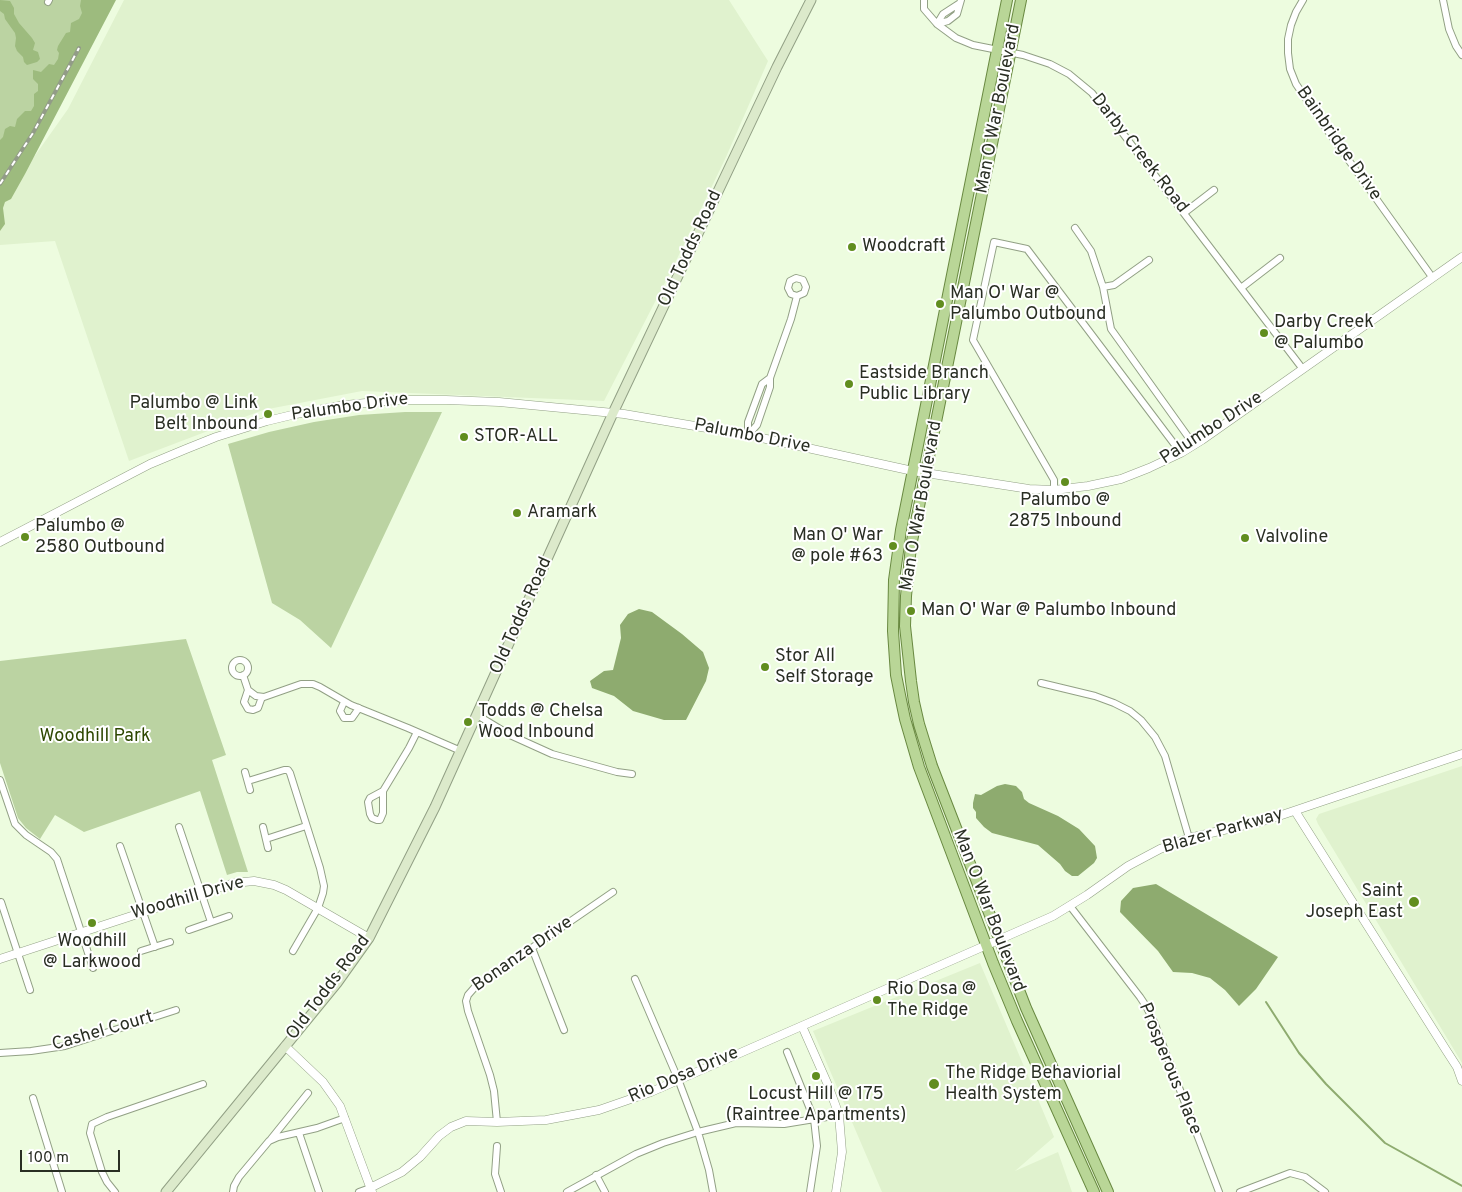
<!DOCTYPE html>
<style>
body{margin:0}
#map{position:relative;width:1462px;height:1192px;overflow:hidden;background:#edfcdf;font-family:Overpass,sans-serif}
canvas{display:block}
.scale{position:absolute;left:20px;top:1150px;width:100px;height:22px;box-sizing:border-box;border:2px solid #292e23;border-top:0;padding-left:6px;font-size:15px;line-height:18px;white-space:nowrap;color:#292e23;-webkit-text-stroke:4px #fff;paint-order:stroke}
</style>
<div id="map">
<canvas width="1462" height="1192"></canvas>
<div class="scale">100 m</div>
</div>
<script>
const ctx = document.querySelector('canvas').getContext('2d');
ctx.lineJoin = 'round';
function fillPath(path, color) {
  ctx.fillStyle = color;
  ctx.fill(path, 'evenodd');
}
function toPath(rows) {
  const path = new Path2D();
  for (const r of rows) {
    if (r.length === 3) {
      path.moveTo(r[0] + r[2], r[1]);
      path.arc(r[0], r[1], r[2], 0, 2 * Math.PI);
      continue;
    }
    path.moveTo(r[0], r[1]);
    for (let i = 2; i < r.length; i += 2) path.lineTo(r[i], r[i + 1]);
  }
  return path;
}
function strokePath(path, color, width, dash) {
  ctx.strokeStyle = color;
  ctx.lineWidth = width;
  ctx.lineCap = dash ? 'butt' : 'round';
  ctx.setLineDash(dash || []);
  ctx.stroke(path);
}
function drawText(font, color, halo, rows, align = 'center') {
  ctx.font = font + ' Overpass,sans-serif';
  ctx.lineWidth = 4;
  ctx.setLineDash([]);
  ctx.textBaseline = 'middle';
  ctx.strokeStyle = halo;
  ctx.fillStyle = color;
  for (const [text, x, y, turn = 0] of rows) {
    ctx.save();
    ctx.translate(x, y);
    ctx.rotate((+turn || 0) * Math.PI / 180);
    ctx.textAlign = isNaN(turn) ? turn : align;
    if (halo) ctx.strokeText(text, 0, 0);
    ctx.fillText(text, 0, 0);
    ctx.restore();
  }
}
fillPath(toPath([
 [124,0,729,0,768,61,726,157,674,265,604,401,362,391,263,410,129,461,55,241,0,245,0,205,68,109],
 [1462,766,1462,1063,1318,824,1316,819,1319,814],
 [980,963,1054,1137,1015,1171,1058,1152,1072,1192,882,1192,813,1031]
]), '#e0f2ce');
fillPath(toPath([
 [0,0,91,0,35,109,0,152],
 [405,412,442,412,331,648,300,620,272,603,228,444,269,432,314,422,359,415],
 [186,639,226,755,212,760,248,872,237,872,227,875,200,791,84,832,55,815,40,839,26,828,18,818,0,763,0,661]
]), '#bbd3a2');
fillPath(toPath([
 [0,0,10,1,14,8,14,14,19,23,32,38,35,43,33,50,38,52,40,59,37,62,27,65,24,62,23,57,17,51,15,46,16,38,15,33,5,19,4,14,0,11],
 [81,0,116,0,25,174,11,199,5,202,3,208,5,224,0,231,0,140,3,137,5,129,10,126,15,127,17,119,25,111,31,111,34,106,34,94,38,91,38,84,33,79,33,70,41,72,49,64,54,65,58,59,59,53,57,50,58,46,66,33,70,32,71,23,79,19,82,13,80,6]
]), '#9dbb7e');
fillPath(toPath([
 [639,609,652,612,682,634,703,652,709,668,706,681,686,720,664,720,633,711,614,696,592,688,590,681,604,671,613,670,621,638,620,625,628,614],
 [1005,784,1016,786,1022,792,1024,799,1029,803,1058,816,1079,829,1095,846,1097,858,1094,863,1078,876,1072,876,1065,871,1060,864,1038,845,992,833,984,827,976,818,976,812,973,808,973,803,975,794,981,795,997,786],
 [1156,884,1278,957,1256,989,1239,1006,1225,990,1210,978,1192,973,1173,972,1158,951,1120,912,1121,901,1133,888]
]), '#8eab6f');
strokePath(toPath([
 [1266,1002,1299,1053,1326,1084,1385,1143,1462,1186]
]), '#8eab6f', 2);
const minor = toPath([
 [924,0,924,9,937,24,956,38,973,45,1023,55,1050,64,1069,74,1092,93,1302,368],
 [1303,0,1296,12,1291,25,1288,39,1288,53,1290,69,1296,84,1330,134,1432,277],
 [1443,0,1449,29,1456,46,1462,55],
 [48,2,49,0],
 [937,24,948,21,957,14,961,0],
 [937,24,943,14,960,3],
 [1184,213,1214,190],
 [1075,228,1091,251,1103,287,1111,329,1194,445],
 [1103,287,1114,285,1149,260],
 [1241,288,1280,258],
 [748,435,757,425,770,387,770,378,791,319,797,296,804,293,806,287,803,280,796,278,790,281,788,288,791,294,797,296],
 [748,435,748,422,762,384,770,378],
 [1054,490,1054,480,973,340,994,242,1027,249,1181,453],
 [240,668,8],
 [243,675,248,690,256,696,264,697,301,684,313,684,320,687,351,705,408,728,461,751],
 [1041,683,1095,696,1114,703,1130,711,1141,720,1155,737,1165,756,1189,838],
 [248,690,244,702,248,709,253,710,258,708,262,697],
 [344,702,340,711,344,718,352,718,359,708],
 [477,715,510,735,552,754,617,772,632,774],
 [245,772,250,790],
 [0,780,15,824,26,835,51,852,57,859,93,968],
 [248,781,284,770,288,770,290,773,320,868,324,886,323,893,318,908,293,951],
 [383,791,383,813,380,820,377,820,372,818,370,814,368,802,370,798,383,791,409,748,417,732],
 [179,827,211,922],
 [263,827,268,848],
 [266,839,306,826],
 [120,846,155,947],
 [1,902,30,990],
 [1070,906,1140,997,1146,1006,1154,1022,1219,1192],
 [189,930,229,916],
 [532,948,564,1030],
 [141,951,170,942],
 [787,1052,814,1119,817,1146,810,1192],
 [0,1053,31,1051,65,1046,176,1010],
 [33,1098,62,1192],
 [497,1122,494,1091,490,1075,468,1011,466,1001,468,995,475,987,613,892],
 [299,1133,319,1192],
 [271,1139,308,1093],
 [497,1146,495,1174,501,1192],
 [596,1175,605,1192],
 [115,1192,107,1182,102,1172,90,1133,92,1124,107,1117,203,1084],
 [233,1192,234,1186,239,1177,269,1141,278,1137,317,1128,345,1118],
 [359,1192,370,1188],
 [567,1192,636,1154,663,1143,698,1132,678,1079,635,979],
 [713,1192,709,1170,698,1132,736,1123,784,1124,839,1115],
 [1240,1192,1290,1173,1305,1177,1325,1192]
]);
const tertiary = toPath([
 [0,542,150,464,186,449,216,437,267,421,296,414,345,405,397,400,446,400,499,402,624,414,748,435,913,471,1029,489,1054,490,1088,486,1121,479,1149,468,1181,453,1202,440,1462,257],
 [1295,811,1446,1050,1457,1067,1462,1081],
 [0,959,202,893,234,883,254,881,274,885,286,890,369,938],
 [802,1026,828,1085,839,1115,842,1152,836,1192],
 [285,1046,323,1082,340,1106,372,1192],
 [370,1188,402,1172,420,1157,439,1136,451,1127,466,1121,497,1122,546,1120,599,1110,651,1092,1053,916,1087,895,1128,866,1160,849,1189,838,1267,820,1462,754]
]);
const secondary = toPath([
 [166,1192,337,983,369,938,435,807,613,413,777,67,811,0]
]);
const primary = toPath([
 [1007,0,901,530,894,580,893,631,896,675,901,700,905,719,919,767,993,963,1017,1021,1094,1192],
 [1021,0,911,546,906,596,905,626,911,681,914,702,919,724,932,766,1026,1008,1108,1192]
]);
strokePath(minor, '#92a085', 8);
strokePath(tertiary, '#92a085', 9);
strokePath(secondary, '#92a085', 11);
strokePath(primary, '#698941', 12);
strokePath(minor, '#fff', 6);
strokePath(tertiary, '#fff', 8);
strokePath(secondary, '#dceacb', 9);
strokePath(primary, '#b9d697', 10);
const rail = toPath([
 [0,184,33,133,79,48]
]);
strokePath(rail, '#929c87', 4);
strokePath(rail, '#fff', 2, [5.5]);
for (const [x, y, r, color] of [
 [852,247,5,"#618d1f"],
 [940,304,5,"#618d1f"],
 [1264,333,5,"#618d1f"],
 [849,384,5,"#618d1f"],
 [268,414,5,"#618d1f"],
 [464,437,5,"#618d1f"],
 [1065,482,5,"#618d1f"],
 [517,513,5,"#618d1f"],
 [25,537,5,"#618d1f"],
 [1245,538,5,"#618d1f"],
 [893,546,5,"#618d1f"],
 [911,611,5,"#618d1f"],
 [765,667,5,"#618d1f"],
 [468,722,5,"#618d1f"],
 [1414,902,6,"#618d1f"],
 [92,923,5,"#618d1f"],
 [877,1000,5,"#618d1f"],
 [816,1076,5,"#618d1f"],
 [934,1084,6,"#618d1f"]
]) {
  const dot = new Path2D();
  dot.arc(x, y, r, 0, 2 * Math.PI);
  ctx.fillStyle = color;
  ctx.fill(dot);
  strokePath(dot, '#fff', 2);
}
drawText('18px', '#292e23', '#fff', [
 ["Man O War Boulevard",999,109,-79],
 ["Bainbridge Drive",1338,144,55],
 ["Darby Creek Road",1139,154,52],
 ["Old Todds Road",691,249,-65],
 ["Palumbo Drive",350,408,-8],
 ["Palumbo Drive",1212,429,-33],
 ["Palumbo Drive",752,437,11],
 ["Man O War Boulevard",922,506,-80],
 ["Old Todds Road",522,616,-66],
 ["Blazer Parkway",1223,832,-16],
 ["Woodhill Drive",188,899,-16],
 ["Man O War Boulevard",988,911,69],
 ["Bonanza Drive",523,955,-35],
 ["Old Todds Road",329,988,-53],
 ["Cashel Court",103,1032,-16],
 ["Prosperous Place",1169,1069,68],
 ["Rio Dosa Drive",684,1076,-23]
]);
drawText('18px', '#292e23', '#fff', [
 ["Woodcraft",862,247],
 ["Man O' War @",950,294],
 ["Palumbo Outbound",950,315],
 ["Darby Creek",1274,323],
 ["@ Palumbo",1274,344],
 ["Eastside Branch",859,374],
 ["Public Library",859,395],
 ["Palumbo @ Link",258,404,"right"],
 ["Belt Inbound",258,425,"right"],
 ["STOR-ALL",474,437],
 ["Palumbo @",1065,501,"center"],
 ["2875 Inbound",1065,522,"center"],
 ["Aramark",527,513],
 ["Palumbo @",35,527],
 ["2580 Outbound",35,548],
 ["Man O' War",883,536,"right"],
 ["@ pole #63",883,557,"right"],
 ["Valvoline",1255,538],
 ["Man O' War @ Palumbo Inbound",921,611],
 ["Stor All",775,657],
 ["Self Storage",775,678],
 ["Todds @ Chelsa",478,712],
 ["Wood Inbound",478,733],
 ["Saint",1403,892,"right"],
 ["Joseph East",1403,913,"right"],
 ["Woodhill",92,942,"center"],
 ["@ Larkwood",92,963,"center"],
 ["Rio Dosa @",887,990],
 ["The Ridge",887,1011],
 ["The Ridge Behaviorial",945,1074],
 ["Health System",945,1095],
 ["Locust Hill @ 175",816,1095,"center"],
 ["(Raintree Apartments)",816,1116,"center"]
], 'left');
drawText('18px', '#2d4701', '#fff', [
 ["Woodhill Park",95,737]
]);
</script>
